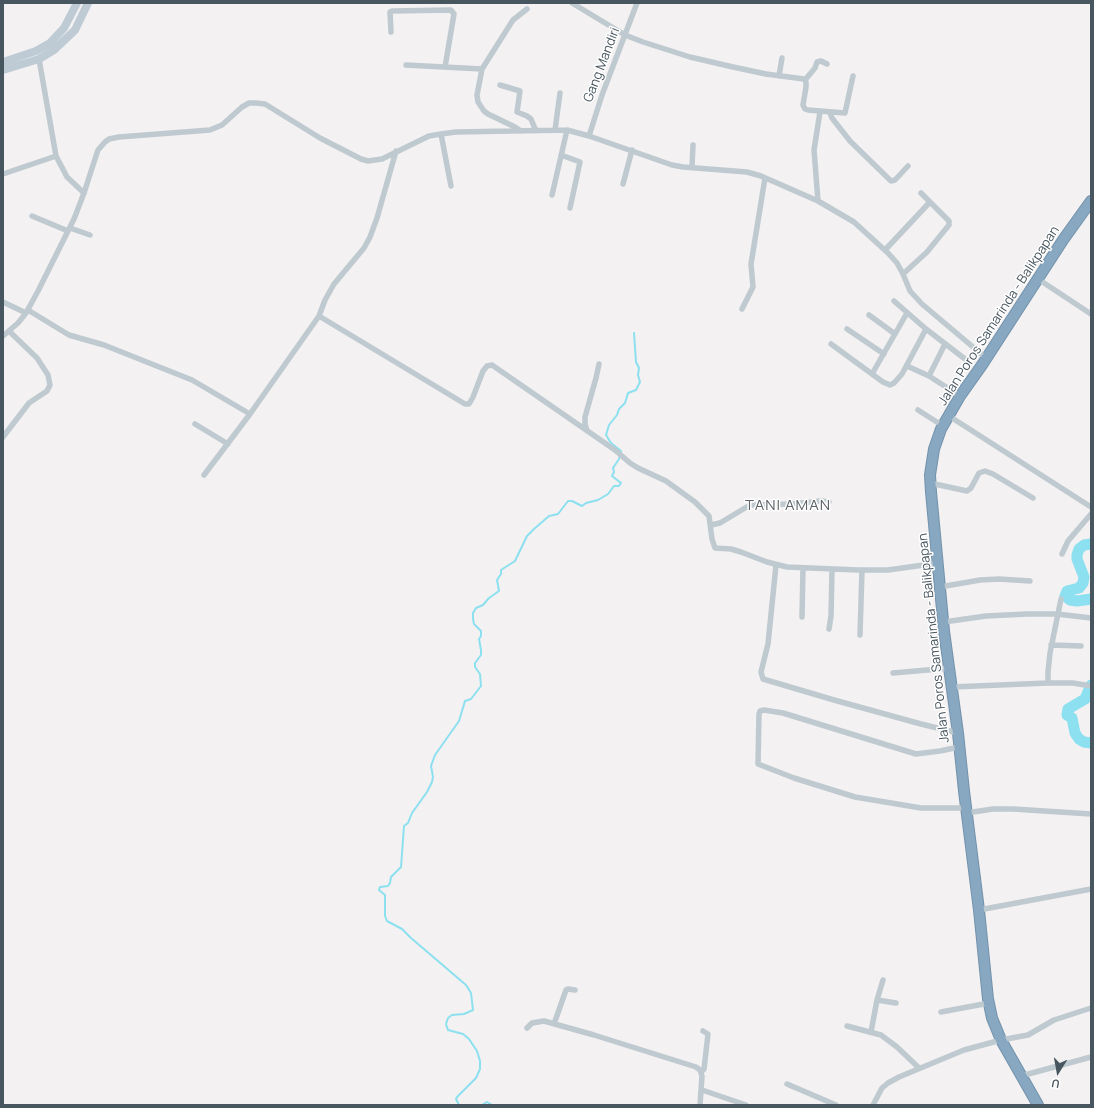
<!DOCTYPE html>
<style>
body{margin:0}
#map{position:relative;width:1094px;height:1108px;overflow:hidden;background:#f3f1f1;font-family:Manrope,sans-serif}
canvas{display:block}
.frame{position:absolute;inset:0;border:4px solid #48565f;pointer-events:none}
.north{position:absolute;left:1038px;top:1052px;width:40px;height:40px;-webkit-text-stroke:3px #fff;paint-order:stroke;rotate:191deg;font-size:11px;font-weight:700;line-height:16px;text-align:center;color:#48565f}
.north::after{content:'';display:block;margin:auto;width:14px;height:18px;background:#48565f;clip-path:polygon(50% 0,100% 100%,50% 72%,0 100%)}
</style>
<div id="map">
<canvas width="1094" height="1108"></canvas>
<div class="frame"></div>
<div class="north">U</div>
</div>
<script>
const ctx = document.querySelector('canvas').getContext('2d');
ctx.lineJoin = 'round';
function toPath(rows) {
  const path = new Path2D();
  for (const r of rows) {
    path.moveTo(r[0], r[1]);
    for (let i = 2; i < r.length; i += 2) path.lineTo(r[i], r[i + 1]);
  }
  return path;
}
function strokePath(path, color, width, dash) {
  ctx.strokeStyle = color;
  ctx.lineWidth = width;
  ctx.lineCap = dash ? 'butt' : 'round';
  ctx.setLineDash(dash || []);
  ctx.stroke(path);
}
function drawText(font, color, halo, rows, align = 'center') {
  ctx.font = font + ' Manrope,sans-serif';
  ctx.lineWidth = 3;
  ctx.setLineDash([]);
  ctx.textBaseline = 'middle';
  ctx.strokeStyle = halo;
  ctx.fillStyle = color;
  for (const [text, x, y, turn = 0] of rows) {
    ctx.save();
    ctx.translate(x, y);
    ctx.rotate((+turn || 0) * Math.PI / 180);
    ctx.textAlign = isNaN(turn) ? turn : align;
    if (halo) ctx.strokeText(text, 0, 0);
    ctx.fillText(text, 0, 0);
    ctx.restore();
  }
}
strokePath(toPath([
 [459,1105,456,1099,457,1097,476,1078,480,1069,480,1061,477,1051,469,1039,463,1034,448,1030,446,1024,448,1018,452,1015,464,1014,473,1010,471,993,466,985,411,938,402,929,387,921,385,916,385,895,379,890,380,887,388,886,390,883,391,877,401,867,404,826,408,823,412,813,427,792,432,782,433,777,431,766,435,755,459,721,465,701,471,699,481,686,480,674,475,667,475,663,481,655,481,650,479,639,481,636,481,631,474,624,473,619,473,613,476,608,483,605,489,598,499,591,497,580,501,574,501,570,515,561,527,536,534,529,549,516,558,514,568,501,572,501,582,506,586,503,598,500,608,494,614,486,619,486,621,483,612,476,614,472,613,468,619,459,621,451,611,443,606,435,609,425,617,415,619,409,625,403,628,393,636,390,640,382,638,375,639,368,636,362,634,333],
 [482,1105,487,1102,492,1105]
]), '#8ce0ef', 2);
strokePath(toPath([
 [1091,544,1084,545,1079,549,1077,555,1077,559,1084,577,1083,583,1079,588,1067,591,1065,596,1070,600,1077,601,1091,599],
 [1091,685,1085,699,1068,709,1067,715,1072,718,1075,733,1079,739,1084,742,1091,743]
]), '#8ce0ef', 11);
const highway = toPath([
 [1038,1105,1001,1040,992,1018,988,999,979,910,964,791,958,733,944,631,931,492,930,475,934,449,941,429,960,396,982,365,1063,240,1091,201]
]);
strokePath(highway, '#7392ac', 12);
strokePath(toPath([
 [572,3,625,35,643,42,690,57,733,67,766,74,804,79,806,82,806,87,803,105,805,109,808,110,845,113,853,76],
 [391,32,390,12,392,11,451,10,454,14,445,67],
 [39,59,56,156,67,177,84,193],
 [406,65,482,69],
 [779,76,782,58],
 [805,80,815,68,817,62,821,61,827,64],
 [500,85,520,91,517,112,527,116,531,119,536,131],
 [830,113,832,118,850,141,891,181,895,180,908,166],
 [555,130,560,93],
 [521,131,515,127,488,114,484,111,478,102,477,95,482,69,513,20,527,9],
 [441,134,451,186],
 [589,136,602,95,637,3],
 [561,155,580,162,570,208],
 [692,167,693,145],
 [3,174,56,156],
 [623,184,632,150],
 [552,195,567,130],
 [818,201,814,150,820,112],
 [32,216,68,231],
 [70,228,90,235],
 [885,250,930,202],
 [903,274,927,252,949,225,949,221,921,193],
 [1038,279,1091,314],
 [894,301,926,329,965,359],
 [3,302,26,313],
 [742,309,753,287,751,264,765,178],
 [28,310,69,335,104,345,192,380,250,414,319,316,325,300,334,284,364,248,370,237,377,218,396,151],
 [869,315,895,334],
 [319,316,465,404,469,404,473,397,483,371,487,366,492,365,615,450,630,463,638,468,666,481,695,502,709,516,712,539,715,548,731,549,741,552,767,562,787,567,858,570,888,570,938,563],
 [847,329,884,354],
 [3,336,18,323,26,313,38,291,74,219,84,193,96,156,98,150,105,142,109,139,119,137,210,130,222,125,242,107,249,103,256,103,265,104,320,138,361,159,368,161,382,159,429,136,441,134,456,132,567,130,589,136,672,165,683,167,747,172,761,176,818,201,854,222,888,253,897,263,903,274,910,291,922,304,986,358],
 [831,344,883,382,890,385,894,383,902,374,926,329],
 [907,366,929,376,960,396],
 [872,374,907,313],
 [929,376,945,344],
 [918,410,943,426],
 [949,416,1091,507],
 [195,424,228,444],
 [587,431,585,424,585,417,596,378,599,364],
 [3,437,29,403,47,391,50,385,48,375,37,358,9,331],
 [204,475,250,414],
 [930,483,967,491,971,488,979,473,985,471,993,474,1033,498],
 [711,525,720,523,750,505,791,504,821,501,829,502],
 [1062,554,1068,541,1091,514],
 [776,565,768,644,761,672,763,679,834,700,921,724,958,733],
 [940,587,980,580,999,579,1030,581],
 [802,617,803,568],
 [944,622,986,616,1027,614,1057,614,1091,618],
 [829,629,831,616,832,570],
 [860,635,862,570],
 [1051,645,1081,646],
 [893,673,950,668],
 [1048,683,1048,672,1050,653,1061,599],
 [952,687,1048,683,1073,683,1091,686],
 [959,747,940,751,916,754,783,713,764,710,760,711,759,714,758,764,794,778,855,797,921,808,966,808],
 [966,813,993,809,1013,809,1091,814],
 [979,910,1091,889],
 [877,1000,883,980],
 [941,1012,989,1003],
 [554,1024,566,990,568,989,575,990],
 [847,1026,881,1035,897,1047,919,1068],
 [527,1028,532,1023,544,1021,594,1035,696,1067,700,1070,702,1076,700,1105],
 [871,1032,877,1000,896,1003],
 [701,1072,704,1069,708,1034,703,1031],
 [1021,1076,1091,1057],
 [787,1084,836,1105],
 [702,1090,746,1105],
 [873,1105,882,1088,888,1083,899,1077,964,1050,1001,1040,1028,1035,1054,1020,1091,1008]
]), '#bfc9d0', 5.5);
strokePath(toPath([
 [3,62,36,51,50,43,64,28,77,3],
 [3,70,39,59,54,50,75,30,88,3]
]), '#becbd5', 8);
strokePath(highway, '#88a7c0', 10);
drawText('13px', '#48565f', '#fff', [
 ["Gang Mandiri",602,65,-69],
 ["Jalan Poros Samarinda - Balikpapan",999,316,-57],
 ["Jalan Poros Samarinda - Balikpapan",934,638,-96]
]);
ctx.letterSpacing = '1px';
drawText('15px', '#5d6266', '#fff', [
 ["TANI AMAN",788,506]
]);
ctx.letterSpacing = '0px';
</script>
